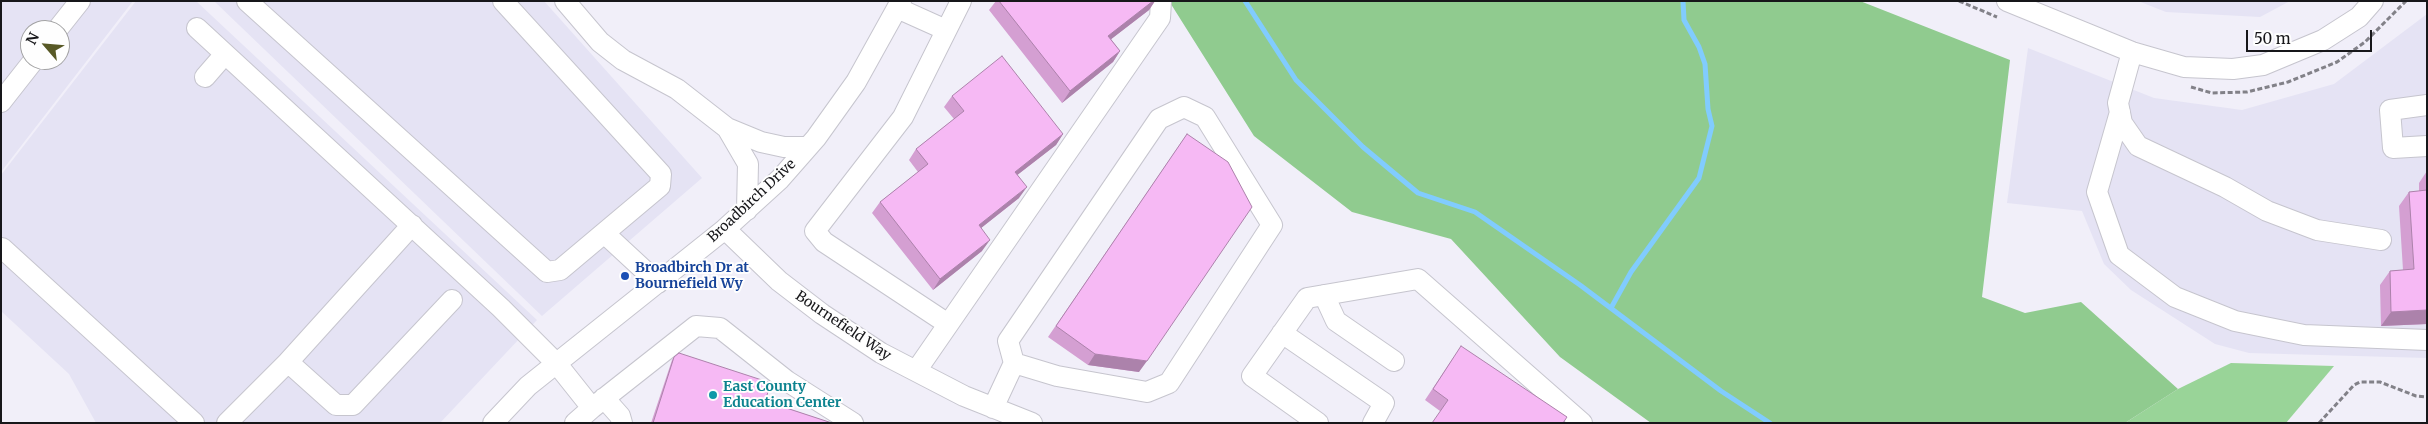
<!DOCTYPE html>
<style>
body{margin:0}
#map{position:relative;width:2428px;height:424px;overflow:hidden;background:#f1eff9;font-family:Merriweather,serif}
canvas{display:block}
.frame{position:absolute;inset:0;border:2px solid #17171a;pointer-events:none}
.north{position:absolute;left:20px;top:20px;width:50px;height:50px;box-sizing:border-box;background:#fefefe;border:1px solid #a2a2a3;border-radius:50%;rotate:297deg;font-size:14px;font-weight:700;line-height:20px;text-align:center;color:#17171a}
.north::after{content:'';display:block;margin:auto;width:18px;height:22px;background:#585926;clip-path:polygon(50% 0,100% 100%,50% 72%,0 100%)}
.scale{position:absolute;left:2246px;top:30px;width:126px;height:22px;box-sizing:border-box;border:2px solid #17171a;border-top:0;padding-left:6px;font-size:15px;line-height:18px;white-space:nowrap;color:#17171a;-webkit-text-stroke:4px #fefefe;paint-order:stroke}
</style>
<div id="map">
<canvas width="2428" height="424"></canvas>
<div class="frame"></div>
<div class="north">N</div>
<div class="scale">50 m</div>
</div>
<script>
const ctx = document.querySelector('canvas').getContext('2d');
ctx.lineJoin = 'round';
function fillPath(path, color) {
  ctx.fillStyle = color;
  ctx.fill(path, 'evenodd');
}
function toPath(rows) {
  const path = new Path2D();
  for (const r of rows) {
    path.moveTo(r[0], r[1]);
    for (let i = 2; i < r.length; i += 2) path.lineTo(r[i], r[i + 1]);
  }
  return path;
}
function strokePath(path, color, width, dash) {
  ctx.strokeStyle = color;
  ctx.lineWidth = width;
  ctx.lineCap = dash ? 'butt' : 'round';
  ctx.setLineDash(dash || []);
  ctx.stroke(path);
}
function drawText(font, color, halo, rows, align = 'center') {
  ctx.font = font + ' Merriweather,serif';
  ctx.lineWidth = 4;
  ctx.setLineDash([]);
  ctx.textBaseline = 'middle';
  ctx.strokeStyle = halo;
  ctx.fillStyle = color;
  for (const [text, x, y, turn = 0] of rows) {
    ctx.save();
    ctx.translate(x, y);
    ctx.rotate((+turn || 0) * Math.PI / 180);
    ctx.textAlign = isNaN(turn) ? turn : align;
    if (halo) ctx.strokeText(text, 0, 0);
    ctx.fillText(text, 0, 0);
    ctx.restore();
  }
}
fillPath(toPath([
 [1,1,133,1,1,172],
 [30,30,60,30,60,60,30,60],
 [136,1,196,1,537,320,440,423,96,423,69,374,1,311,1,175],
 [214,1,544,1,702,178,542,316],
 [2138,1,2290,1,2260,17,2166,12],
 [2427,14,2427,358,2249,353,2215,344,2131,290,2104,264,2082,211,2007,203,2028,48,2154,98,2242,110,2334,84]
]), '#e5e3f4');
fillPath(toPath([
 [2231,363,2334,366,2286,423,2125,423,2178,389]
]), '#99d498');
fillPath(toPath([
 [1169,1,1860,1,2010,60,1982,297,2025,313,2081,302,2178,389,2125,423,1651,423,1560,357,1451,239,1352,212,1254,136]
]), '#90cb8f');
strokePath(toPath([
 [1245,1,1296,80,1363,147,1418,193,1475,212,1580,285,1721,391,1770,423],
 [1611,308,1631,272,1699,178,1712,126,1708,109,1705,64,1699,47,1684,20,1683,1]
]), '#81ccfe', 5);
const minor = toPath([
 [247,1,547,272,560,270,660,186,661,174,503,1],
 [565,1,600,42,623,60,677,89,727,128,761,142,784,147,808,147],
 [2007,1,2132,52,2184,67,2233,69,2263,65,2323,40,2359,17,2373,1],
 [897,8,946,30],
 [197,28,501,308,557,364,592,408,575,423],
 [57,30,80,1],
 [2132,52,2118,103,2122,123,2138,146,2225,187,2267,211,2317,230,2381,240],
 [205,77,225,54],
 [1,102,34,60],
 [2427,105,2390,110,2393,148,2427,146],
 [2120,112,2097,192,2119,255,2175,297,2235,321,2304,335,2427,340],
 [727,128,748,164,747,210],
 [725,229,779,281,822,314,881,353,964,396,1032,423],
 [604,233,658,283],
 [2,248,194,423],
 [1324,295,1336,321,1394,361],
 [948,324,824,242,815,231,903,117,961,1],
 [1282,333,1384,403,1373,423],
 [288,362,412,225],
 [916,371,1160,18,1161,1],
 [604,398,620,416,622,423],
 [592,408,696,326,720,328,787,381,853,423],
 [993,408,1014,363,1008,341,1159,119,1184,107,1205,117,1272,225,1169,383,1147,392,1057,376,1014,363],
 [227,423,288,362,336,405,353,405,452,300],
 [493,423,528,386,725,229,780,179,816,138,856,82,901,1],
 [1318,423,1252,376,1307,298,1418,279,1582,423]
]);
strokePath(minor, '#c6c5ce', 22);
strokePath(toPath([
 [1959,1,1997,17],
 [2191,87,2212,93,2247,92,2288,82,2337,62,2365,42,2406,1],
 [2319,423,2354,385,2360,382,2380,382,2416,396,2427,397]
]), '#828188', 3, [5, 2.5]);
strokePath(minor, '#fff', 20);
fillPath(toPath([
 [996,1,1155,1,1149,10,1111,39,1120,51,1113,62,1062,103,989,10],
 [952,96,1063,134,1056,145,1017,175,1019,198,981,228,982,251,933,290,872,213,880,202,918,172,909,160,916,149,954,119,944,107],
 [1187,134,1139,372,1088,365,1048,337],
 [2427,171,2427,324,2381,326,2380,285,2390,271,2403,270,2399,206,2409,192,2419,191,2419,183],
 [674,357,765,401,832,423,651,423,672,360],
 [1453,358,1563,423,1440,411,1425,400]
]), '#d49fd2');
fillPath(toPath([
 [1153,1,1155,1,1149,10,1101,47,1108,36],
 [1120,51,1113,62,1062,103,1070,91],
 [1063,134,1056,145,1007,183,1015,172],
 [1027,187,1019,198,971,236,979,225],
 [990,240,982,251,933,290,940,279],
 [2427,310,2427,324,2381,326,2391,312],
 [1095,354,1147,361,1139,372,1088,365]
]), '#ac82ab');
const building = toPath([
 [999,1,1153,1,1108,36,1120,51,1070,91,999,1],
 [1002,56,1063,134,1015,172,1027,187,979,225,990,240,940,279,880,202,928,164,916,149,964,111,952,96,1002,56],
 [1187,134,1228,162,1252,207,1147,361,1095,354,1056,326,1187,134],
 [2427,190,2427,310,2391,312,2390,271,2414,269,2409,192,2427,190],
 [1461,346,1567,417,1563,423,1432,423,1448,400,1433,389,1461,346],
 [679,353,771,383,765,401,832,423,653,423,674,357,679,353]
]);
fillPath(building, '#f6b9f4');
strokePath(building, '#ac82ab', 1);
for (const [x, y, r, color] of [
 [625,276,5,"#1a4fb4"],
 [713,395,5,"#0f9aa8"]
]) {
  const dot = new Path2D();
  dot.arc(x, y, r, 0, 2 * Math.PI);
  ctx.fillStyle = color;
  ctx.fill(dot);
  strokePath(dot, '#fefefe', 2);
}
drawText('14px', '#17171a', '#fefefe', [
 ["Broadbirch Drive",752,201,-43],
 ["Bournefield Way",843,326,34]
]);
drawText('bold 14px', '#164399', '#fefefe', [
 ["Broadbirch Dr at",635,268],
 ["Bournefield Wy",635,284]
], 'left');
drawText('bold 14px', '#0d838f', '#fefefe', [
 ["East County",723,387],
 ["Education Center",723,403]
], 'left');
</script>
